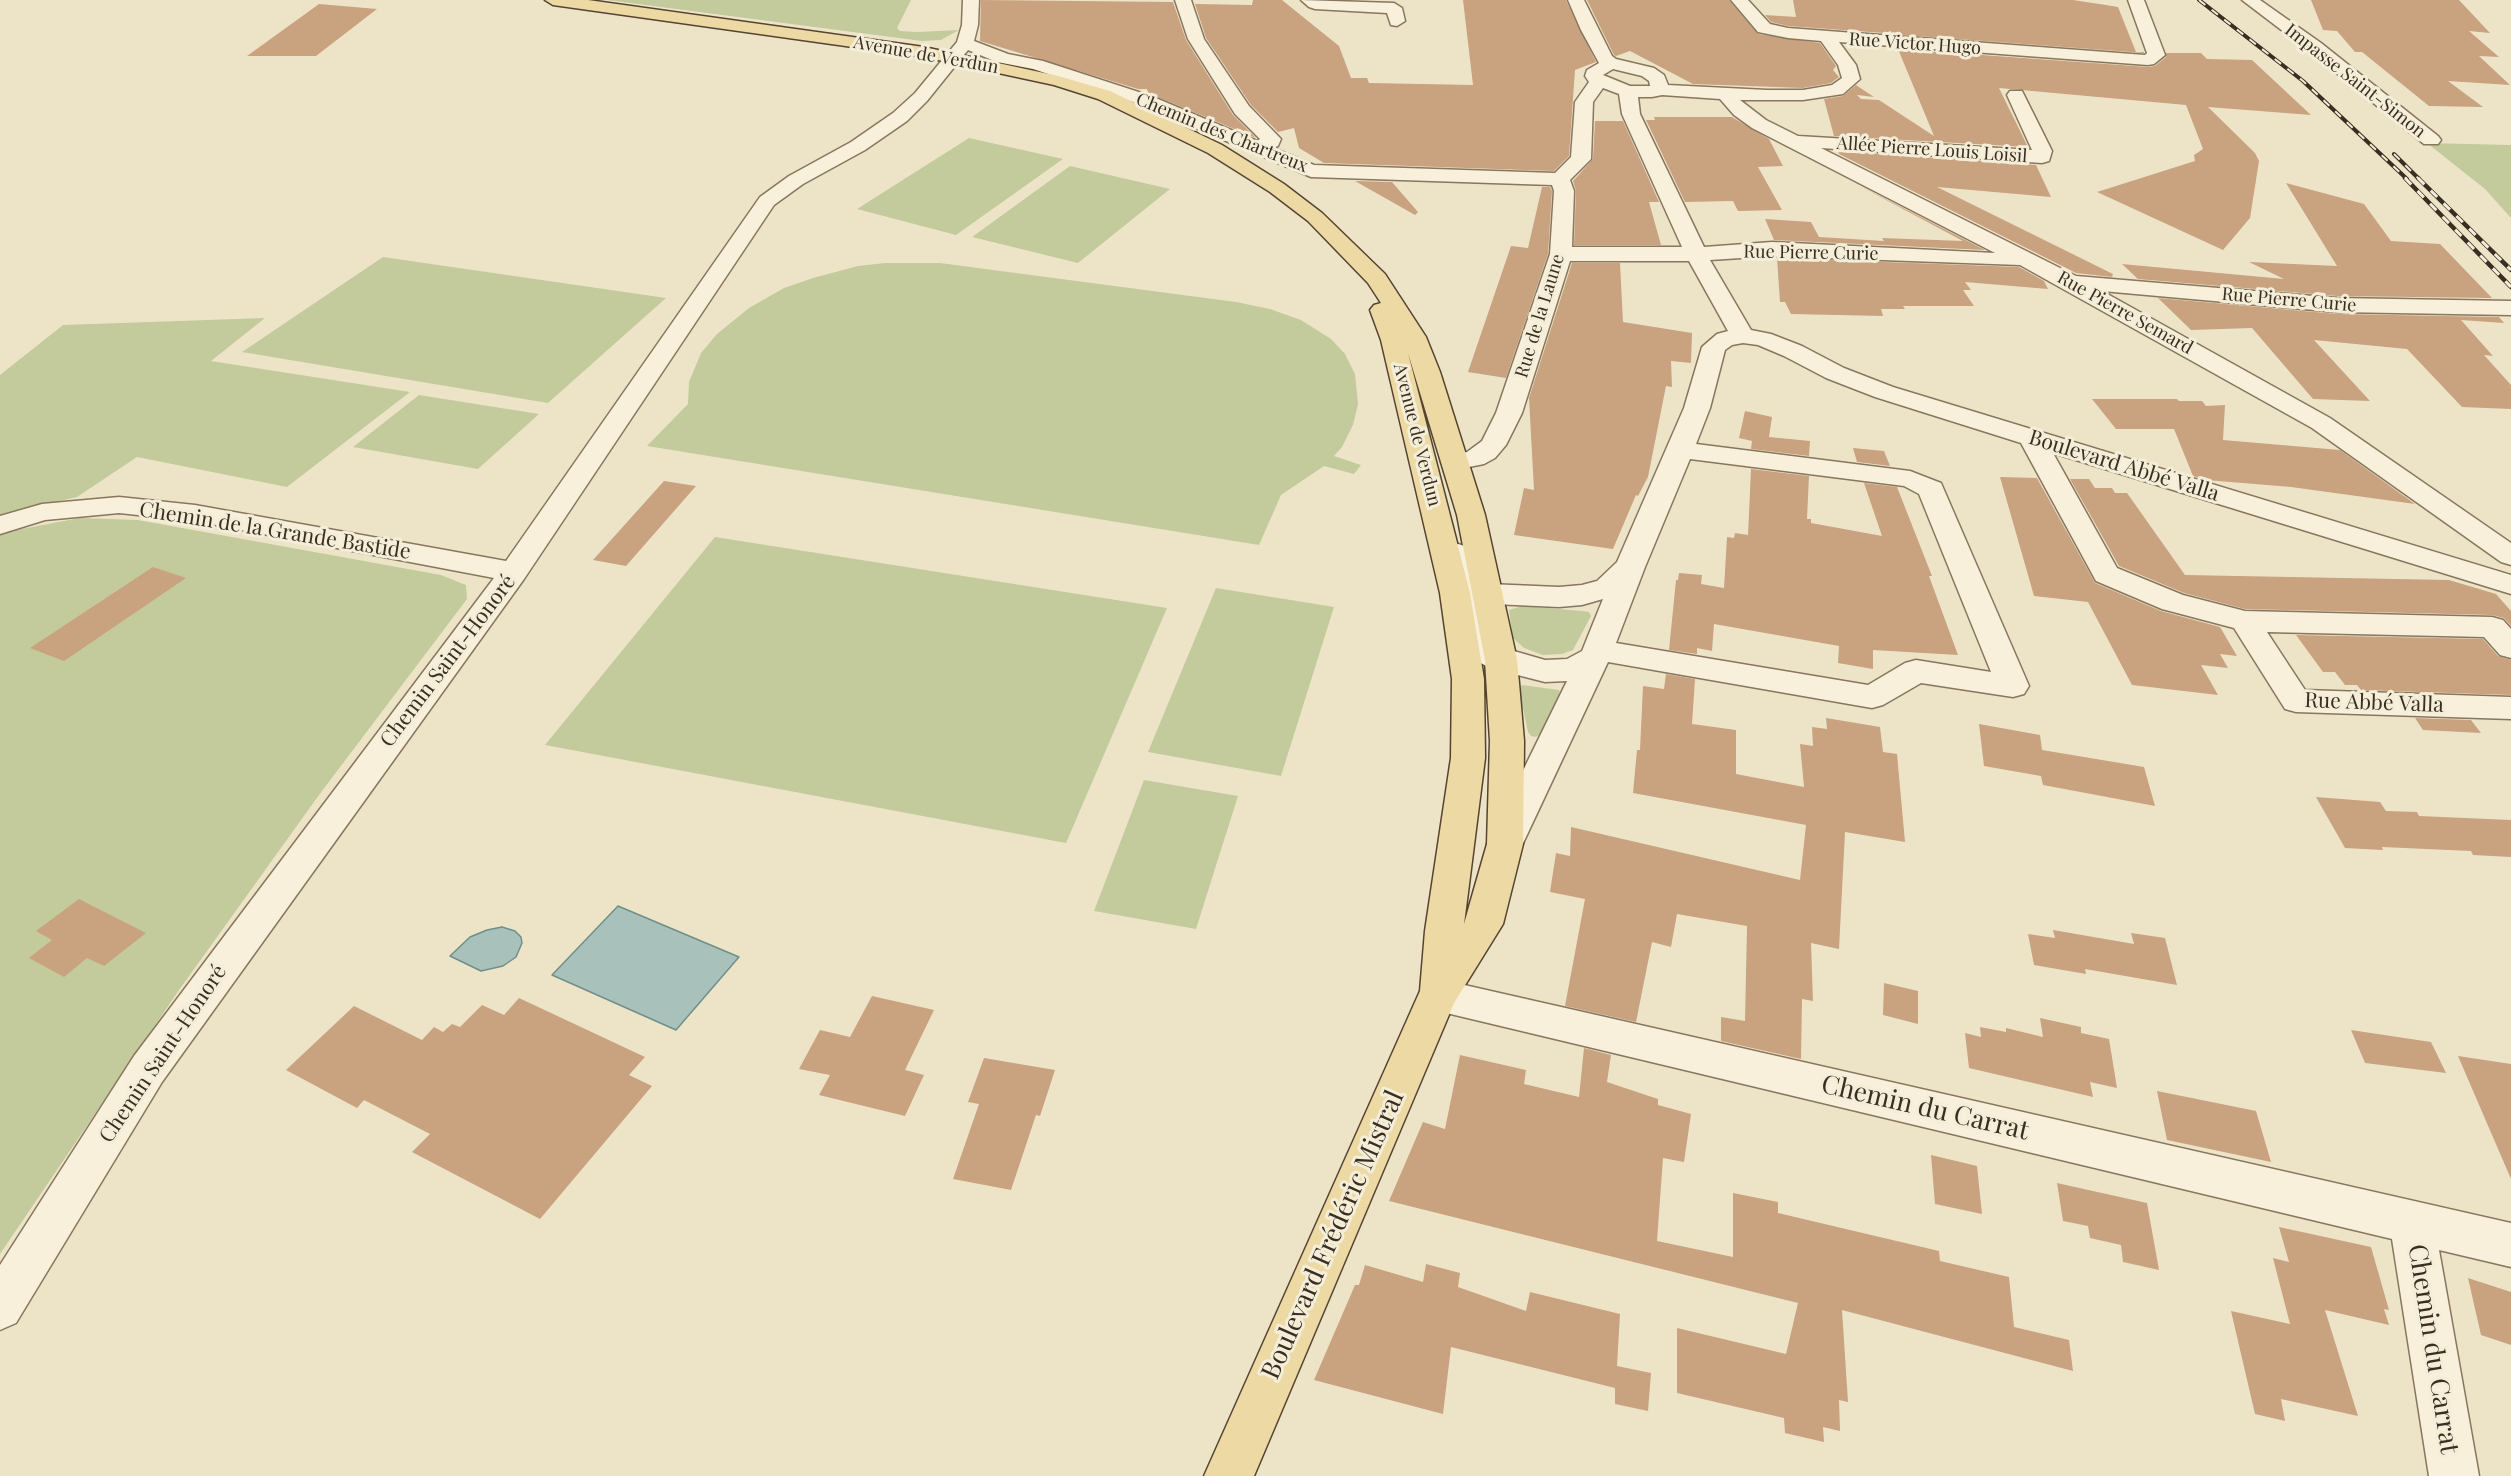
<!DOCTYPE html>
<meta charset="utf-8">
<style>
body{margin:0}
canvas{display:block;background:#ede4c8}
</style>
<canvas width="2511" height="1476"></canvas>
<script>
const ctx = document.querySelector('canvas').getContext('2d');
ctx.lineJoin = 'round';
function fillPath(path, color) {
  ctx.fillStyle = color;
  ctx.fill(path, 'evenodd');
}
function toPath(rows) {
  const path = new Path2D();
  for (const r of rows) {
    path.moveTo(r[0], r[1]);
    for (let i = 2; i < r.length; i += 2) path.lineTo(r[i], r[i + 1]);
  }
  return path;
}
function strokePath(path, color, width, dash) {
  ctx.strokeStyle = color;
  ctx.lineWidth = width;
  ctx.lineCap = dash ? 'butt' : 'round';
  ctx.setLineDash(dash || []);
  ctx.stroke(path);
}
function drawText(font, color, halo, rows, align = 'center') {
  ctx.font = font + ' "Playfair Display",serif';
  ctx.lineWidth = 6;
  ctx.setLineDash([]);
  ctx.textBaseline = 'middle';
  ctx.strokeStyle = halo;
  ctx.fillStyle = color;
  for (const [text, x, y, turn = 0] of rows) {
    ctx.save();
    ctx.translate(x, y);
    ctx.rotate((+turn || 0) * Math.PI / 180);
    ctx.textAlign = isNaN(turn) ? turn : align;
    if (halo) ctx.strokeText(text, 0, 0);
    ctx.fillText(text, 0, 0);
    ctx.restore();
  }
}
fillPath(toPath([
 [607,0,911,0,897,28,900,31,917,32,959,30,941,40,922,41],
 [969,138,1063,159,956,235,857,209],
 [2427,143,2511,145,2511,218,2485,189],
 [1070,166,1170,189,1078,263,972,237],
 [383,257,666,298,548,403,242,352],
 [885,263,940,263,1236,302,1270,309,1301,320,1331,339,1345,354,1355,374,1358,404,1353,425,1342,447,1334,456,1361,465,1354,474,1324,466,1281,495,1259,545,647,446,688,404,689,382,701,353,717,334,749,308,784,288,813,278,858,266],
 [265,318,211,361,410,392,287,487,137,457,77,497,0,515,0,375,63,325],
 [419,395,539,414,478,469,353,447],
 [80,518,138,520,441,575,466,585,467,599,319,795,179,990,0,1254,0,533],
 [715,537,1167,608,1066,843,545,745],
 [1216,588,1334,607,1281,776,1148,752],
 [1522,606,1582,611,1589,612,1591,616,1573,650,1562,654,1543,655,1524,648,1513,638,1509,610],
 [1522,685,1559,690,1560,694,1541,734,1536,737,1531,736,1528,732,1519,689],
 [1144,780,1238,796,1196,929,1094,911]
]), '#c3cb9c');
const water = toPath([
 [618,906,739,957,676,1030,552,975,618,906],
 [502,927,515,931,521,937,522,943,516,957,503,966,481,971,450,956,470,937,487,930,502,927]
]);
fillPath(water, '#a9c1bb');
strokePath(water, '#708f89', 1.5);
fillPath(toPath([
 [981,0,1173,2,1186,40,1233,115,1256,138,1148,93,1147,89,1138,89,980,41],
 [1253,0,1282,0,1339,46,1351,78,1367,78,1369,83,1473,85,1463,0,1566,0,1596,62,1575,70,1569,156,1554,171,1324,163,1299,148,1294,128,1278,132,1251,105,1206,38,1195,4,1252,5],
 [1587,0,1729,0,1758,34,1820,43,1836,66,1833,70,1839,77,1831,83,1803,88,1693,84,1630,51,1616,56,1614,55],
 [1793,0,2073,0,2106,5,2118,7,2136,52,2144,52,2144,53,1891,34,1891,31,1884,33,1788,26,1771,22,1765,15,1796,17],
 [2311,0,2459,0,2490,33,2469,31,2499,57,2479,56,2510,85,2448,81,2483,107,2429,106,2362,52,2355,52,2337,31,2323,30],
 [319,4,377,9,316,56,247,56],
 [1898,49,2148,67,2155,66,2166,57,2166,53,2201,53,2207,59,2252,60,2311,115,2208,107,2255,153,2259,161,2250,218,2223,250,2097,192,2195,161,2194,155,2203,149,2186,105,1999,88,2028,147,1834,136,1824,99,1843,96,1856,85,1874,97,1857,95,1861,99,1879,100,1934,136],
 [1654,117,1732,117,1769,139,1783,166,1758,167,1782,210,1738,211,1733,201,1685,202,1646,120,1655,120],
 [1595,121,1623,121,1659,202,1649,202,1661,245,1574,245,1576,191,1573,181,1593,159],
 [1838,151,2036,165,2051,197,1937,187,2113,274,2112,277,2076,273,1839,154],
 [1355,181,1392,182,1418,212,1415,215],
 [2286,183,2364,204,2391,241,2440,244,2492,298,2337,296,2138,279,2122,264,2284,279,2249,262,2337,266],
 [1858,185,1985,250,1774,240,1765,219,1811,222,1819,237,1884,241,1882,238,1963,241],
 [1542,187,1550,187,1552,191,1548,254,1506,378,1468,372,1511,246,1528,248],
 [1777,258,2019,267,2044,281,2048,289,1965,282,1971,290,1963,290,1974,306,1903,306,1905,309,1881,309,1883,316,1791,314,1785,302,1780,302],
 [1572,263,1620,263,1623,322,1692,333,1691,363,1671,361,1672,387,1666,386,1648,477,1638,496,1636,495,1613,549,1514,535,1524,488,1534,490,1529,398],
 [2158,298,2337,314,2499,317,2504,323,2461,320,2493,356,2484,355,2511,385,2511,409,2462,407,2407,349,2314,340,2370,401,2313,399,2252,328,2191,330],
 [2092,399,2177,399,2179,401,2202,401,2206,406,2225,405,2223,440,2340,450,2415,504,2291,487,2206,480,2193,476,2174,429,2116,429],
 [1745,411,1772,417,1769,437,1810,441,1809,456,1751,449,1752,441,1739,438],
 [1853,448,1884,451,1890,466,1857,462],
 [1751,469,1809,476,1807,519,1811,519,1811,523,1882,536,1864,483,1897,487,1932,576,1929,576,1958,655,1873,650,1873,669,1838,663,1839,646,1714,624,1712,651,1697,648,1697,654,1669,650,1676,580,1678,580,1679,573,1702,575,1701,584,1724,588,1727,537,1734,538,1735,533,1748,535],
 [2000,477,2037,478,2095,583,2161,611,2220,627,2237,656,2220,654,2228,668,2201,665,2218,695,2132,685,2088,602,2034,596],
 [2070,479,2089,479,2095,488,2112,488,2115,493,2127,493,2185,575,2449,580,2496,594,2511,611,2511,626,2504,618,2492,615,2245,609,2184,593,2119,566],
 [664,481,696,486,626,566,593,560],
 [153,567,186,578,64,661,30,648],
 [2296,635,2483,639,2498,656,2511,660,2511,695,2361,690,2357,685,2345,685,2335,672,2323,672],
 [1666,674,1695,679,1692,724,1736,730,1736,774,1804,787,1800,744,1813,746,1812,727,1827,729,1826,718,1880,727,1883,752,1897,754,1905,842,1845,832,1839,949,1811,943,1813,1001,1802,999,1801,1059,1721,1041,1721,1017,1745,1021,1747,926,1677,914,1671,947,1652,942,1636,1022,1565,1006,1585,899,1550,892,1556,853,1570,856,1571,827,1800,880,1806,825,1633,793,1637,750,1640,750,1643,686,1664,689],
 [2415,718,2471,720,2481,733,2423,730],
 [1979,724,2040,735,2042,750,2144,767,2155,806,2043,785,2041,776,1984,766],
 [2316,797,2380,802,2386,811,2417,812,2419,816,2511,820,2511,857,2473,855,2471,851,2382,847,2383,850,2345,848],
 [79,899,146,933,104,966,87,958,64,977,29,958,52,940,36,931],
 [2053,930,2134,944,2131,933,2165,938,2177,985,2085,969,2086,974,2034,965,2028,934,2055,938],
 [1884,983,1918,991,1918,1024,1883,1015],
 [872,996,934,1010,905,1070,924,1075,905,1116,819,1095,830,1075,799,1069,820,1030,850,1037],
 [519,998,645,1057,629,1075,652,1086,540,1219,412,1152,430,1134,364,1100,357,1108,286,1070,354,1006,422,1040,434,1027,443,1032,452,1024,460,1027,482,1005,504,1015],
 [2040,1018,2081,1027,2081,1033,2109,1039,2117,1088,2090,1082,2093,1097,1969,1068,1965,1033,1981,1037,1980,1027,2006,1032,2006,1028,2043,1037],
 [2351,1030,2431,1042,2446,1073,2365,1063],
 [1584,1048,1611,1055,1607,1082,1658,1099,1658,1105,1691,1114,1684,1162,1663,1158,1657,1241,1733,1257,1733,1193,1778,1202,1778,1213,1939,1251,1940,1261,2009,1277,2014,1327,2069,1340,2073,1371,1842,1310,1848,1402,1839,1400,1840,1431,1823,1427,1824,1442,1785,1433,1784,1418,1677,1393,1677,1328,1786,1354,1798,1303,1389,1201,1423,1122,1445,1129,1460,1055,1526,1070,1524,1084,1579,1097],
 [2458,1056,2511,1064,2511,1179],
 [984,1058,1055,1070,1040,1116,1036,1115,1011,1190,953,1179,979,1104,968,1102],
 [2157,1091,2256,1111,2271,1162,2167,1140],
 [1931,1155,1977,1166,1982,1214,1935,1204],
 [2057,1183,2147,1203,2159,1270,2123,1262,2121,1245,2090,1238,2088,1226,2063,1221],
 [2279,1227,2371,1247,2389,1310,2384,1309,2389,1325,2325,1310,2358,1416,2281,1399,2285,1421,2255,1414,2231,1311,2290,1324,2273,1258,2289,1262],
 [1426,1264,1460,1273,1458,1287,1526,1311,1530,1292,1620,1314,1617,1366,1651,1373,1648,1411,1615,1404,1615,1388,1451,1347,1443,1414,1314,1380,1355,1285,1359,1285,1365,1265,1423,1282],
 [2468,1278,2511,1292,2511,1345,2481,1335]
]), '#c9a280');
const minor = toPath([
 [963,0,979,0,978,25,974,41,1008,54,1043,61,1151,96,1257,141,1260,139,1235,114,1188,39,1175,0,1191,0,1204,39,1249,106,1281,139,1278,146,1273,148,1314,165,1555,173,1571,157,1575,102,1589,82,1585,76,1587,70,1599,63,1581,30,1568,0,1584,0,1612,56,1616,59,1654,68,1664,75,1668,85,1767,90,1803,90,1832,85,1842,78,1838,65,1821,41,1788,38,1758,32,1731,0,1748,0,1770,24,1788,28,2145,55,2147,53,2128,0,2144,0,2165,55,2154,64,2148,65,1839,42,1856,65,1860,79,1843,94,1803,100,1740,100,1766,120,1798,136,2032,150,2007,95,2010,91,2022,91,2052,151,2049,161,2042,163,1821,148,2076,276,2337,298,2511,301,2511,315,2337,312,2102,291,2330,418,2511,543,2511,565,2501,562,2312,428,2020,265,1772,256,1710,260,1751,330,1771,334,1802,346,1844,368,1893,387,2511,575,2511,594,2053,453,2117,568,2183,595,2245,611,2492,617,2503,620,2511,629,2511,658,2500,655,2484,637,2267,632,2305,690,2511,697,2511,719,2296,712,2285,709,2234,628,2162,609,2096,581,2021,443,1875,397,1826,378,1784,356,1758,345,1743,343,1732,345,1725,350,1710,408,1696,444,1910,471,1941,483,2029,686,2024,694,2013,697,1921,683,1883,705,1872,708,1608,662,1518,854,1505,858,1492,854,1487,844,1567,681,1545,682,1490,668,1477,661,1464,637,1460,623,1456,622,1452,615,1457,607,1444,553,1448,547,1458,544,1468,547,1472,553,1481,586,1489,584,1559,587,1582,585,1597,581,1617,562,1684,408,1702,347,1717,334,1728,331,1689,261,1570,261,1522,413,1506,445,1495,458,1484,464,1454,470,1445,468,1441,462,1445,456,1467,452,1482,441,1496,413,1550,254,1554,191,1552,185,1311,177,1139,104,1033,69,997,62,968,50,927,101,907,121,865,150,803,184,774,205,524,579,162,1082,16,1323,0,1330,0,1265,134,1056,494,578,195,521,119,513,45,520,0,534,0,516,42,504,119,497,195,505,506,561,760,197,789,176,851,142,893,113,915,93,957,42,962,25,963,0],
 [1613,69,1642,76,1649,81,1650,86,1630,86,1603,75,1613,69],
 [1603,88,1619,94,1622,114,1682,247,1572,247,1574,191,1570,180,1591,159,1593,102,1603,88],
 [1662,95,1720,99,1734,115,1752,128,1995,253,1772,242,1704,247,1640,114,1638,97,1652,97,1662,95],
 [1690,459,1904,486,1919,494,1991,672,1916,660,1905,663,1868,685,1616,643,1645,567,1690,459],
 [1603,599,1582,651,1567,659,1545,660,1500,647,1494,637,1487,607,1493,604,1559,607,1582,605,1603,599],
 [1301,0,1394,3,1402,8,1405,21,1397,26,1391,25,1387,13,1315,9,1309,7,1301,0],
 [2242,0,2260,0,2321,43,2438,136,2441,140,2438,144,2424,144,2309,51,2242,0],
 [1438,979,2511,1223,2511,1267,2439,1250,2479,1476,2429,1476,2392,1239,1438,1011,1424,1007,1419,995,1424,983,1438,979]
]);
const major = toPath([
 [545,0,588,0,924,47,1058,76,1110,91,1222,145,1284,184,1322,213,1385,274,1426,337,1440,372,1485,515,1517,660,1524,741,1523,844,1503,924,1454,1003,1254,1476,1204,1476,1420,991,1425,931,1451,758,1452,679,1440,593,1381,340,1370,310,1374,305,1381,303,1368,283,1308,221,1270,192,1208,153,1098,99,1054,85,924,57,553,5,545,0],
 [1408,353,1457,515,1485,660,1490,741,1487,844,1464,924,1485,758,1484,679,1470,593,1408,353]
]);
strokePath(minor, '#88765e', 3);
strokePath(major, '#564432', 3);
fillPath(minor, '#f8f0db');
fillPath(major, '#edd9a3');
const railFar1 = toPath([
 [2199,0,2303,81,2407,179],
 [2394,154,2419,179]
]);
const rail = toPath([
 [2405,178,2511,287],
 [2418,178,2511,270]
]);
strokePath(railFar1, '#392e21', 4);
strokePath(rail, '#392e21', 4.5);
strokePath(railFar1, '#f4edd8', 2, [8]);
strokePath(rail, '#f4edd8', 3, [9]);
drawText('18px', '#392e21', '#f4edd8', [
 ["Rue Victor Hugo",1915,44,4],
 ["Avenue de Verdun",926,55,10],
 ["Impasse Saint-Simon",2355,81,38],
 ["Chemin des Chartreux",1222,133,22],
 ["Allée Pierre Louis Loisil",1932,150,4],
 ["Rue Pierre Curie",1811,253,1],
 ["Rue Pierre Curie",2289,300,5],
 ["Rue Pierre Semard",2125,313,29],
 ["Rue de la Laune",1540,316,-73],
 ["Avenue de Verdun",1417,435,76]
]);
drawText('21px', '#392e21', '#f4edd8', [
 ["Boulevard Abbé Valla",2124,466,17],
 ["Chemin de la Grande Bastide",275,531,9],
 ["Chemin Saint-Honoré",448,661,-53],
 ["Rue Abbé Valla",2374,703,2],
 ["Chemin Saint-Honoré",163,1054,-56]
]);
drawText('26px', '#392e21', '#f4edd8', [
 ["Chemin du Carrat",1925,1108,13],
 ["Boulevard Frédéric Mistral",1333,1235,-66],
 ["Chemin du Carrat",2433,1349,81]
]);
</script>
